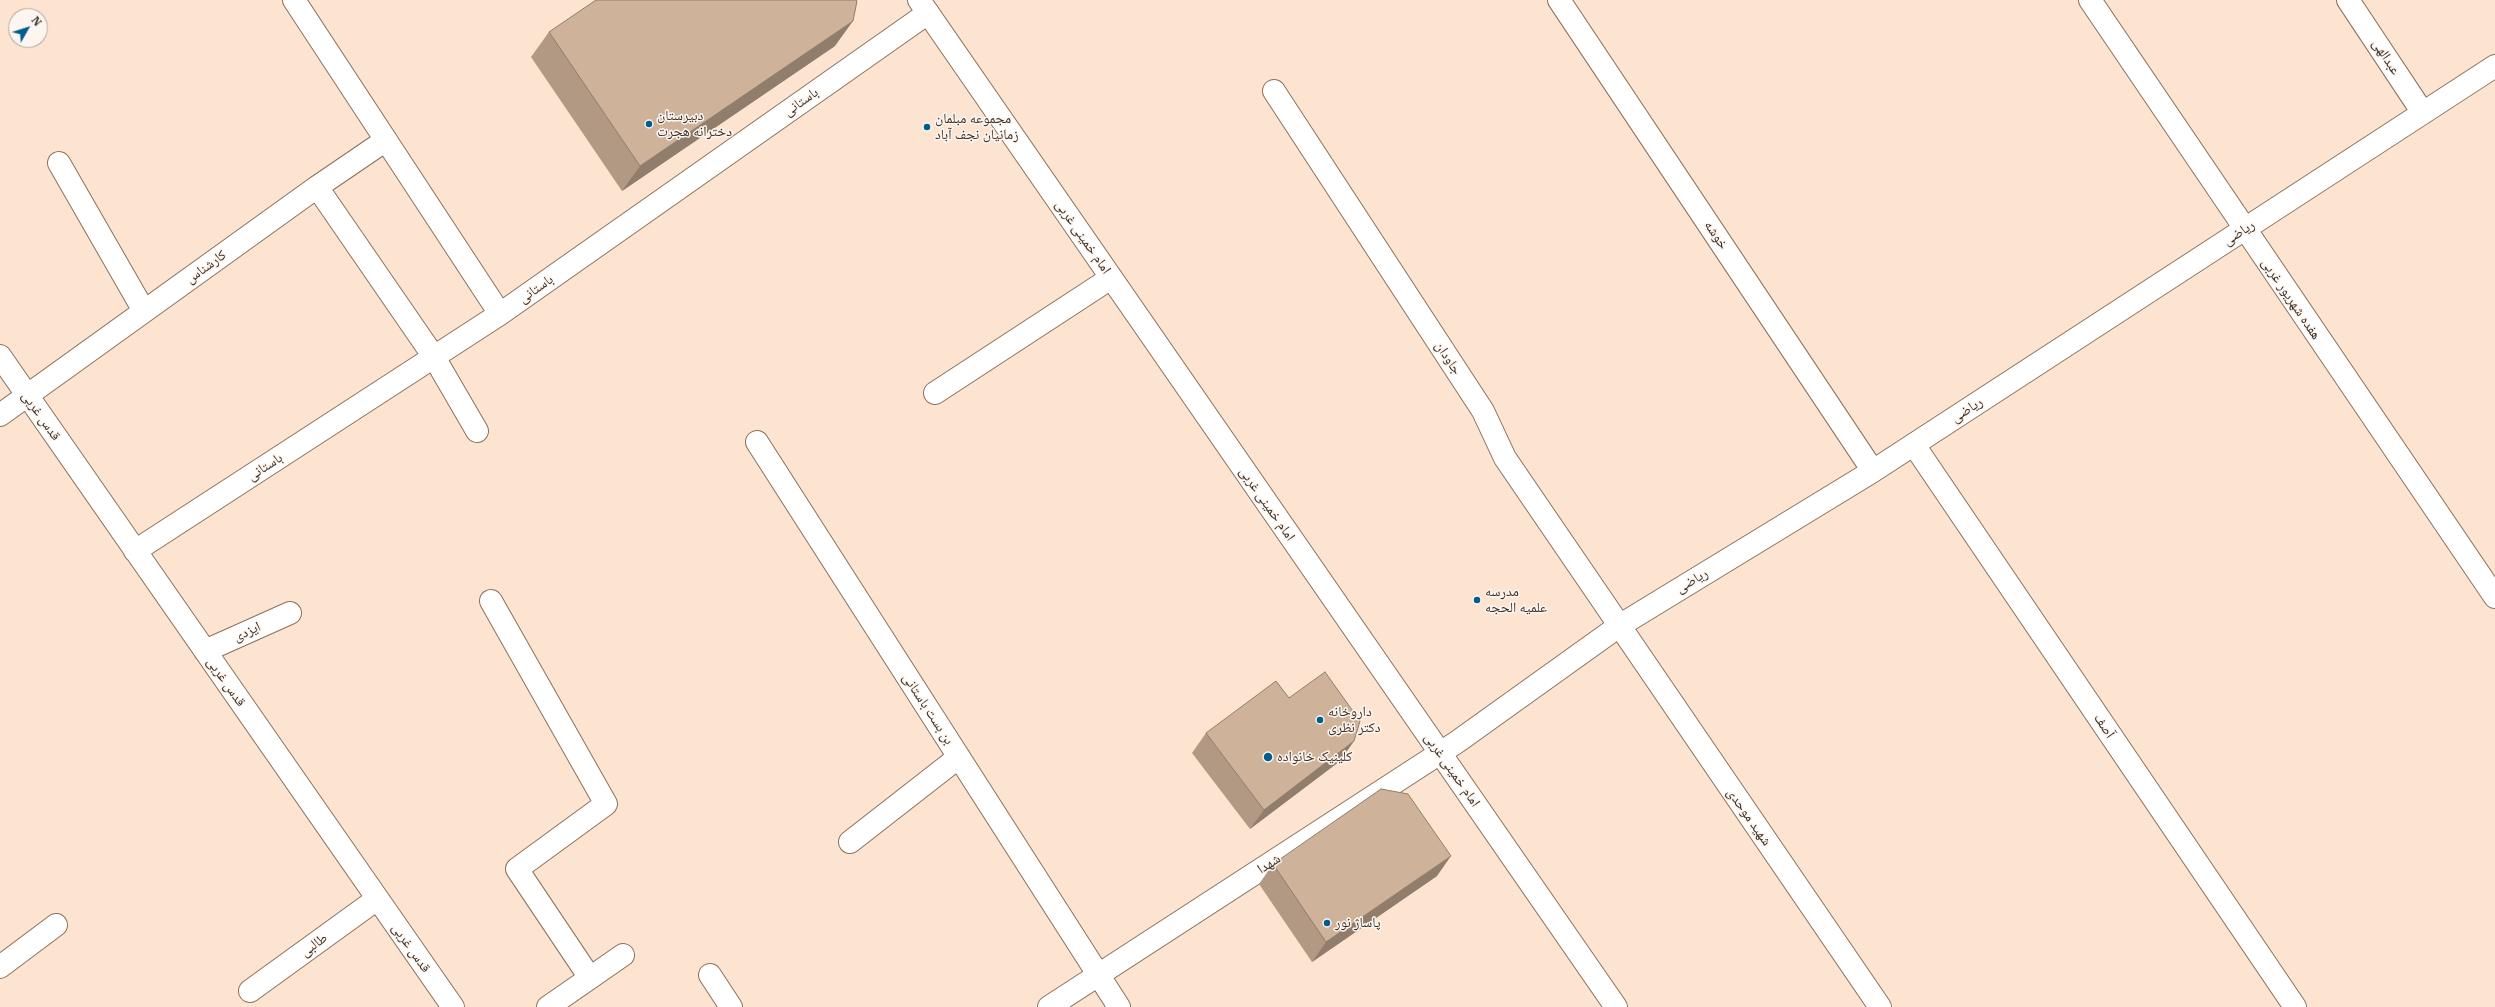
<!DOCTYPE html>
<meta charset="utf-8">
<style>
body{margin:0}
#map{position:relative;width:2495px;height:1007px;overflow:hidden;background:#fde4d1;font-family:"IBM Plex Serif",serif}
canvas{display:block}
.north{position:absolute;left:8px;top:8px;width:40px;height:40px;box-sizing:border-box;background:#fcf5f0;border:1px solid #afa69f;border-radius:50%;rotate:51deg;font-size:11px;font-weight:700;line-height:16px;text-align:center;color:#3b3026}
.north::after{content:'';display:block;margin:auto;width:14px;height:18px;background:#005d8e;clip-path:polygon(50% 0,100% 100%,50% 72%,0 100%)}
</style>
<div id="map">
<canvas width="2495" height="1007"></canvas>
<div class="north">N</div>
</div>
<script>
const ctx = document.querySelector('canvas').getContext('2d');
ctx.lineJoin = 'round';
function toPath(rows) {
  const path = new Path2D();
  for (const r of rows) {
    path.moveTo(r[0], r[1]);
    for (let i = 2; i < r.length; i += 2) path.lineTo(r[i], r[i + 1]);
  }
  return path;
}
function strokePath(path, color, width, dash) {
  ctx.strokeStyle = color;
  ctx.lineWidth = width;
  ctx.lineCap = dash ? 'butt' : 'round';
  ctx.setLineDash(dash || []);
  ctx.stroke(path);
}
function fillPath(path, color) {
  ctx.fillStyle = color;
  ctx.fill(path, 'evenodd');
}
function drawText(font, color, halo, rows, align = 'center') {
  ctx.font = font + ' "IBM Plex Serif","Noto Naskh Arabic",serif';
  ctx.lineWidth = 3;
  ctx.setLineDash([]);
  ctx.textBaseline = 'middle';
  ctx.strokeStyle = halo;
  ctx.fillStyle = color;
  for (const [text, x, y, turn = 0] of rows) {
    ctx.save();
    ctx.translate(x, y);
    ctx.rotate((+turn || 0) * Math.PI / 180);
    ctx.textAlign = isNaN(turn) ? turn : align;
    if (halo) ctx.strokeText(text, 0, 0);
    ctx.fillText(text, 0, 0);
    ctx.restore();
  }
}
const minor = toPath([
 [294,0,500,314],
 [1559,0,1873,471],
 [2090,0,2495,597],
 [2348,0,2423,113],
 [1274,91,1483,411,1505,458,1880,1007],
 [59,163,144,311],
 [317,187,434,357,477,431],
 [0,356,453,1007],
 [935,393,1111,278],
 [0,415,317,187,386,140],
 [757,442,1119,1007],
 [1914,445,2295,1007],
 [135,551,500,314,928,13],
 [491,601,606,804,517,869,590,978],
 [205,651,290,613],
 [850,842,959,757],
 [0,967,56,925],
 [710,975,731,1007],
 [250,991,377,899],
 [548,1007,623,955],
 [1049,1007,1457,742,1619,626,1873,471,2495,66]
]);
const major = toPath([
 [919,0,1616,1007]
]);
strokePath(minor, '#8b715b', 24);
strokePath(major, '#8b715b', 24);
strokePath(minor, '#fff', 22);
strokePath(major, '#fff', 22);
fillPath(toPath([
 [549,32,835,46,622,191,531,57],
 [1289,698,1354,741,1340,761,1250,829,1192,753,1206,733],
 [1273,864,1437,876,1312,962,1259,884]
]), '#b29984');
fillPath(toPath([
 [853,21,835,46,622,191,640,166],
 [1354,741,1340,761,1250,829,1264,810],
 [1451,856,1437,876,1312,962,1326,942]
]), '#917d6c');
const building = toPath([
 [596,0,856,0,857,1,853,21,640,166,549,32,596,0],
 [1325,672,1360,721,1354,741,1264,810,1206,733,1276,681,1289,698,1325,672],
 [1381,789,1408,794,1451,856,1326,942,1273,864,1381,789]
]);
fillPath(building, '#cfb29a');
strokePath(building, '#917d6c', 1);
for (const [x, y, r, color] of [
 [649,124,4,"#005d8e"],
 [927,127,4,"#005d8e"],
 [1477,600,4,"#005d8e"],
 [1320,720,4,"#005d8e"],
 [1268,757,5,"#005d8e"],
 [1327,923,4,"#005d8e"]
]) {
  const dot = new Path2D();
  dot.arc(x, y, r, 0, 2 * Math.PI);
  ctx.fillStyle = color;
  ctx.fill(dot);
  strokePath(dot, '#fcf5f0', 1.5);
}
drawText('14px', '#3b3026', '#fcf5f0', [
 ["عبدالهی",2386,57,57],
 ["باستانی",801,102,-35],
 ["ریاضی",2239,233,-33],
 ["خوشه",1716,235,56],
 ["امام خمینی غربی",1083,237,55],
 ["کارشناس",206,267,-36],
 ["باستانی",536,289,-35],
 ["هفده شهریور غربی",2291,299,56],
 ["جاودان",1448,358,57],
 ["ریاضی",1967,410,-33],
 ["قدس غربی",41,416,55],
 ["باستانی",265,467,-33],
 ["امام خمینی غربی",1267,504,55],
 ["ریاضی",1692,581,-31],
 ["ایزدی",247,632,-25],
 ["قدس غربی",226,682,55],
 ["بن بست باستانی",928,709,57],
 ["آصف",2104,726,56],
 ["امام خمینی غربی",1452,770,55],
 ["شهید موحدی",1749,817,55],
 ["شهدا",1269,864,-33],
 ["طالبی",314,945,-36],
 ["قدس غربی",411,948,55]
]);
drawText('14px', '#3b3026', '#fcf5f0', [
 ["دبیرستان",657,116],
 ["دخترانه هجرت",657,132],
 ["مجموعه مبلمان",935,119],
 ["زمانیان نجف آباد",935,135],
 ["مدرسه",1485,592],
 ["علمیه الحجه",1485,608],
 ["داروخانه",1328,712],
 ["دکتر نظری",1328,728],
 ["کلینیک خانواده",1277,757],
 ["پاساژ نور",1335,923]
], 'left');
</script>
